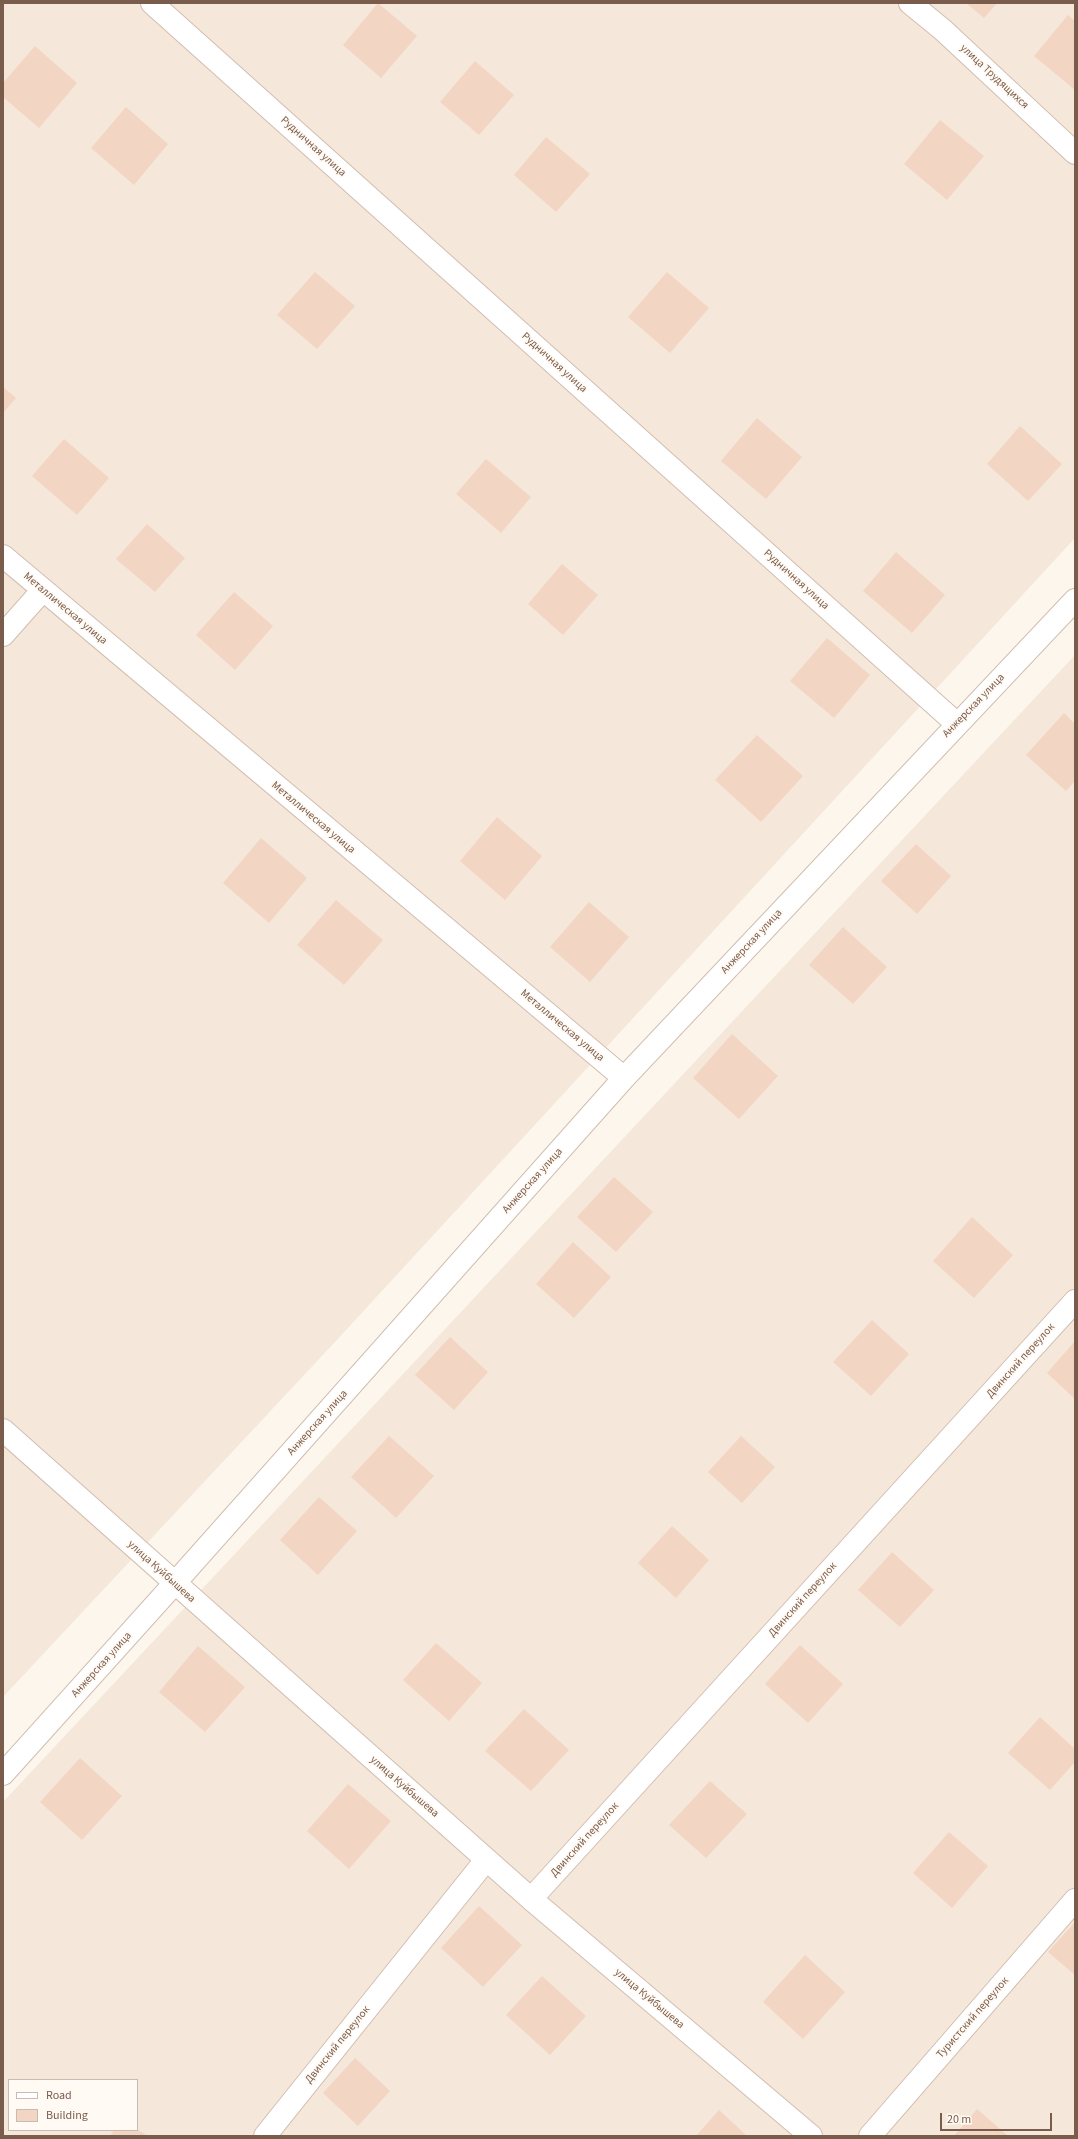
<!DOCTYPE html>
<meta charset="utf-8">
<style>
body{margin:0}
#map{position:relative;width:1078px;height:2139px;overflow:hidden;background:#fdf6ec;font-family:"Source Sans 3",sans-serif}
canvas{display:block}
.frame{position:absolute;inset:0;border:4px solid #7a5c4d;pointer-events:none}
.legend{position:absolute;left:8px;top:2079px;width:130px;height:52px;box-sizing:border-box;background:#fffaf3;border:1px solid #cabbb1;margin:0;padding:5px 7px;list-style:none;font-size:12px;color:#7a5c4d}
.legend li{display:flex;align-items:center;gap:8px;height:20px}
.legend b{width:20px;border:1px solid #cabbb1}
.scale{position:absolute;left:940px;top:2113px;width:112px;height:18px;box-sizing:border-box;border:2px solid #7a5c4d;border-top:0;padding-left:5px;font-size:12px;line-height:14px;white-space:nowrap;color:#7a5c4d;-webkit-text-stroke:3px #fffaf3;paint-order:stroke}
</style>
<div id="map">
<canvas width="1078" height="2139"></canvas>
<div class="frame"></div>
<ul class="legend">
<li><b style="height:5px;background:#fff"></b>Road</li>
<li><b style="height:11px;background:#f3d5c3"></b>Building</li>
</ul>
<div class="scale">20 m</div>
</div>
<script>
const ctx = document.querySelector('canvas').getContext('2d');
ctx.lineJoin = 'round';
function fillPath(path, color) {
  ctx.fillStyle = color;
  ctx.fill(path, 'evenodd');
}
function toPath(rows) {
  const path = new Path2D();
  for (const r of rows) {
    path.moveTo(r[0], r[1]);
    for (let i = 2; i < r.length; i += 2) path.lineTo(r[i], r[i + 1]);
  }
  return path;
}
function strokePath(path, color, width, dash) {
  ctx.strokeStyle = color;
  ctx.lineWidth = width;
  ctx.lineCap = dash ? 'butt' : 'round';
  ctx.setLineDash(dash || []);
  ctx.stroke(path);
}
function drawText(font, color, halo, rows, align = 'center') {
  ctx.font = font + ' "Source Sans 3",sans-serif';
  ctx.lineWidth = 3.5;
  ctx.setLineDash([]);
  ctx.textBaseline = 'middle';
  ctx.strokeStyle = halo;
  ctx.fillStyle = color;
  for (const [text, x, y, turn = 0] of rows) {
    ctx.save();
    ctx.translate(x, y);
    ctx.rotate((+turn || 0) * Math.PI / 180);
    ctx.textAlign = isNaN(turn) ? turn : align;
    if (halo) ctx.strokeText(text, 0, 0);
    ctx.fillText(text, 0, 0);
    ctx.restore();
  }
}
fillPath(toPath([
 [3,3,1075,3,1075,538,335,1342,3,1697],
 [1075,655,1075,2136,3,2136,3,1802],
 [9,2080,137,2080,137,2130,9,2130]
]), '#f5e8da');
fillPath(toPath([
 [378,3,417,36,381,78,343,45],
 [966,3,997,3,984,18],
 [1068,15,1075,21,1075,90,1034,56],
 [35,46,77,83,39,128,3,97,3,83],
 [475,61,514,95,479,135,440,102],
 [126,107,168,144,134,185,91,148],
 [940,120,984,156,947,200,904,164],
 [546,137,590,174,556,212,514,175],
 [315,272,355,306,317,349,277,315],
 [667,272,709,308,670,353,628,317],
 [3,387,16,398,3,413],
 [757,418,802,457,766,499,721,461],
 [1020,426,1062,464,1028,501,987,464],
 [64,439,109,478,77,515,32,476],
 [486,459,531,497,501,533,456,494],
 [147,524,185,558,155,592,116,559],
 [896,552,945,595,912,633,863,591],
 [562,564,598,595,563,635,528,604],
 [234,592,273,626,235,670,196,635],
 [827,638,870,675,834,718,790,681],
 [1064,713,1075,724,1075,781,1066,791,1026,755],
 [757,735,803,776,761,822,715,780],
 [497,817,542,856,505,900,460,861],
 [261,838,307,878,269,923,223,883],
 [916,844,951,876,917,914,881,881],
 [336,900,383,940,344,985,297,945],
 [589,902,629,937,590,982,550,947],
 [843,927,887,967,853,1004,809,965],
 [732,1034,778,1076,739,1119,693,1078],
 [614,1177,653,1212,616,1252,577,1217],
 [972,1217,1013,1255,974,1298,933,1261],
 [573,1242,611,1277,574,1318,536,1284],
 [872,1320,909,1354,871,1396,833,1362],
 [450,1337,488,1372,454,1410,415,1375],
 [1075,1341,1075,1399,1047,1373],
 [389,1436,434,1476,396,1518,351,1477],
 [741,1436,775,1467,742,1503,708,1472],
 [319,1497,357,1531,318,1575,280,1540],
 [672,1526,709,1560,676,1598,638,1563],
 [892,1552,934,1590,900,1627,858,1590],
 [436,1643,482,1683,449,1721,403,1680],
 [800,1645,843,1684,808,1723,765,1684],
 [198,1646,245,1687,205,1732,159,1692],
 [524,1709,569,1750,531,1791,485,1751],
 [1040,1717,1075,1749,1075,1762,1050,1790,1008,1753],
 [80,1758,122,1796,82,1840,40,1802],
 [710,1781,747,1814,706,1858,669,1825],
 [348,1784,391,1821,349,1869,307,1831],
 [949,1832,988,1866,952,1908,913,1873],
 [479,1906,522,1945,483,1987,441,1948],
 [1075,1922,1075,1975,1048,1952],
 [805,1955,845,1992,803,2039,763,2002],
 [542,1976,586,2016,550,2055,506,2015],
 [355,2058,390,2091,358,2126,323,2093],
 [977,2109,1008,2136,954,2136],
 [719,2110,747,2136,696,2136],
 [137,2129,148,2136,110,2136,114,2130]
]), '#f3d5c3');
const minor = toPath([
 [152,3,957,724],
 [910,3,943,30,1075,153],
 [3,556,624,1078],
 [3,635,42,591],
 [3,1430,531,1899,811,2136],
 [3,1774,174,1584,624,1078,1075,600],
 [531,1899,1075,1301],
 [265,2136,486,1860],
 [870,2136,1075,1900]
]);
strokePath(minor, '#d1beb0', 24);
strokePath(minor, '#fff', 22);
drawText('11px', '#7a5c4d', '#fffaf3', [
 ["улица Трудящихся",994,77,43],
 ["Рудничная улица",313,147,42],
 ["Рудничная улица",554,363,42],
 ["Рудничная улица",796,580,42],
 ["Металлическая улица",65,609,40],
 ["Анжерская улица",974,706,-46],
 ["Металлическая улица",313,818,40],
 ["Анжерская улица",752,942,-47],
 ["Металлическая улица",562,1026,40],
 ["Анжерская улица",533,1181,-48],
 ["Двинский переулок",1021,1361,-48],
 ["Анжерская улица",318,1423,-48],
 ["улица Куйбышева",161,1572,42],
 ["Двинский переулок",803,1600,-48],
 ["Анжерская улица",102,1665,-48],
 ["улица Куйбышева",404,1787,41],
 ["Двинский переулок",585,1840,-48],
 ["улица Куйбышева",649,1999,40],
 ["Туристский переулок",973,2018,-49],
 ["Двинский переулок",338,2045,-51]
]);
</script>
